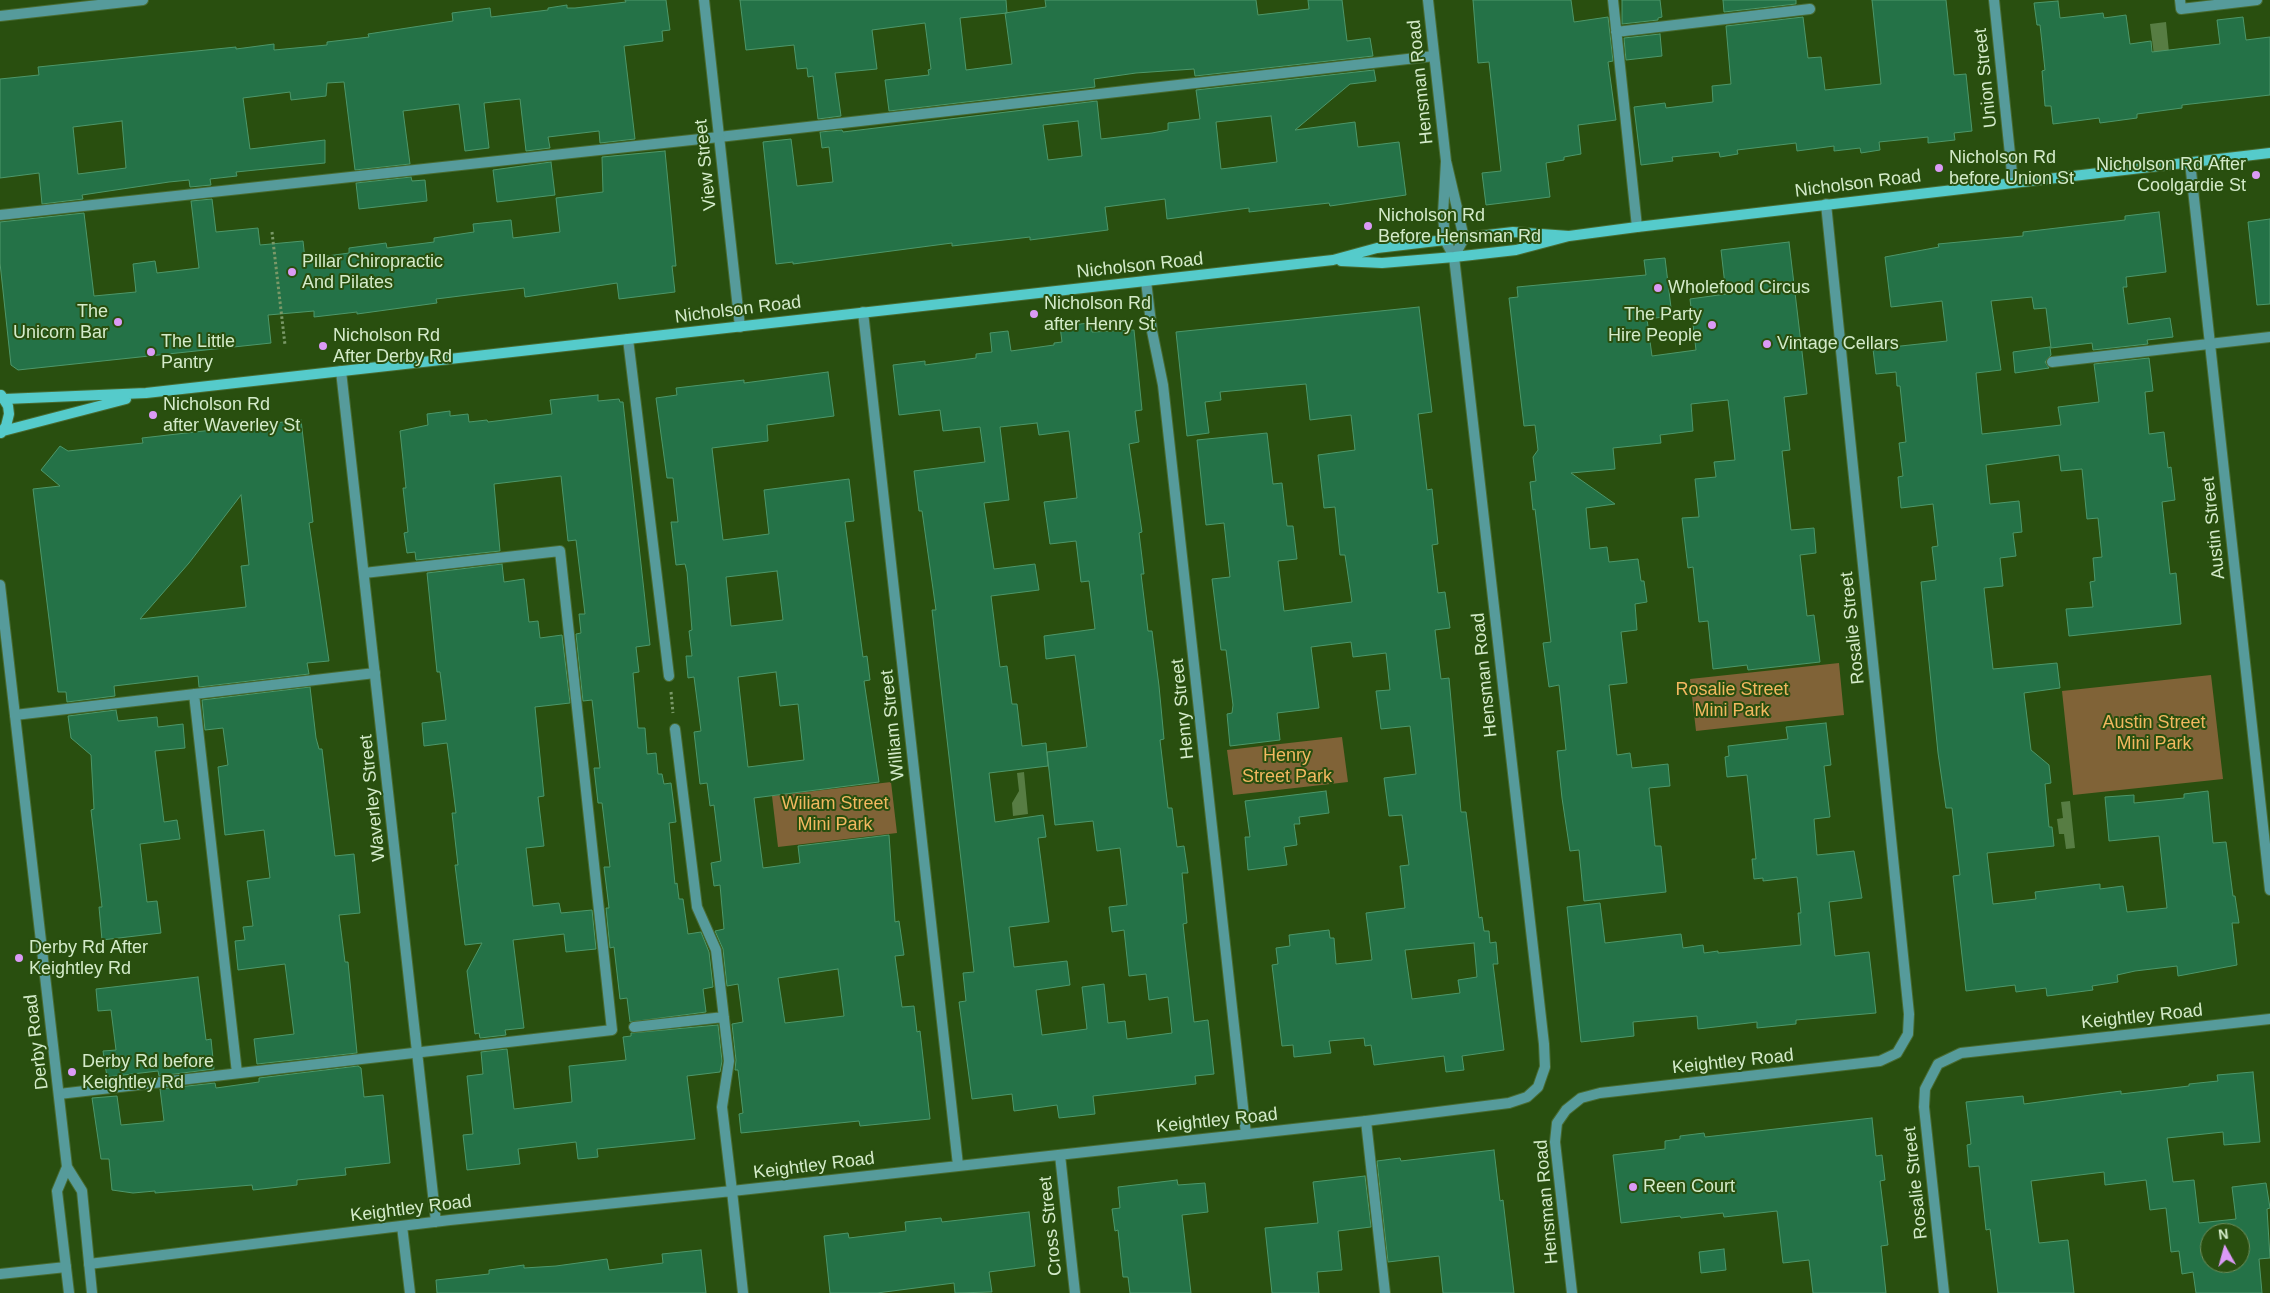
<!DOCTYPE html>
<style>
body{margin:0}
#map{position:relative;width:2270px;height:1293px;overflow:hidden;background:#294f0f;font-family:Arial,sans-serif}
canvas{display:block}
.north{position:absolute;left:2200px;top:1223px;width:50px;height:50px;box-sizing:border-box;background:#294f0f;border:1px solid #6d8d5a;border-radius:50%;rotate:353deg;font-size:14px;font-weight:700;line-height:20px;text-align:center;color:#d4ebca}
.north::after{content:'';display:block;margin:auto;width:18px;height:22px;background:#db9af6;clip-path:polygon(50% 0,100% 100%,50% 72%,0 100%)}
</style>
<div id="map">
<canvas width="2270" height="1293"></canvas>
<div class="north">N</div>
</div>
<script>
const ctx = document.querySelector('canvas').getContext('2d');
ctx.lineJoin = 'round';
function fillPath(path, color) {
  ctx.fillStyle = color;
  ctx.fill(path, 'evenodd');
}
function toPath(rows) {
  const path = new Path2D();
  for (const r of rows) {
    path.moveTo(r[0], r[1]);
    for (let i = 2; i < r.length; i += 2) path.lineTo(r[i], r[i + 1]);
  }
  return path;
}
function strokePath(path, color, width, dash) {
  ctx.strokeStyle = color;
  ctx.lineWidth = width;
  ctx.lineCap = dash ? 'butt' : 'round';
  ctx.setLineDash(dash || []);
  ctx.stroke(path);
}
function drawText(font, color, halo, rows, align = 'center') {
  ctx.font = font + ' Arial,sans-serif';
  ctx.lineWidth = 4;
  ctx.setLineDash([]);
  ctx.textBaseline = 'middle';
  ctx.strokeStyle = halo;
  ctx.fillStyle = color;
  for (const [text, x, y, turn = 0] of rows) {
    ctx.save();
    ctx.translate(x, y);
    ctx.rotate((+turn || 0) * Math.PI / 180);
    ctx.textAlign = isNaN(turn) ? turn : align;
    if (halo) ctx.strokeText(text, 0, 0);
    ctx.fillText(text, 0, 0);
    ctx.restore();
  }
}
fillPath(toPath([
 [1839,663,1844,715,1696,731,1690,679],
 [2211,675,2223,779,2073,795,2062,691],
 [1342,737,1348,782,1233,795,1227,750],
 [891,782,897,833,778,847,772,796]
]), '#806337');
fillPath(toPath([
 [2166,22,2170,62,2155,63,2150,24],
 [1024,772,1028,814,1013,816,1012,803,1019,791,1017,773],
 [2070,801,2075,848,2066,849,2064,834,2059,834,2057,819,2063,818,2061,802]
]), '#577d43');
const building = toPath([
 [625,0,666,0,670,30,662,31,663,41,624,46,635,139,600,143,599,131,548,137,550,148,526,151,520,99,484,103,489,148,465,151,459,104,403,111,410,164,355,170,344,82,327,83,326,96,291,100,290,92,243,98,250,149,325,140,325,163,236,172,237,176,210,179,211,185,190,187,189,180,169,182,82,195,83,199,42,204,39,173,0,178,0,79,39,75,38,67,236,47,236,49,274,44,274,50,327,45,327,42,369,37,368,34,453,21,452,13,490,8,491,17,548,10,548,8,567,5,567,8,575,8,626,2,625,0],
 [122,121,126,168,78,174,73,127,122,121],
 [740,0,1006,0,1007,13,960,18,966,70,1012,64,1005,13,1046,7,1045,0,1256,0,1258,15,1309,9,1308,0,1342,0,1347,41,1370,38,1373,56,1195,76,1194,69,1136,73,1094,79,1095,87,889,111,885,80,929,75,928,70,931,69,925,23,872,30,877,69,835,73,841,116,818,119,813,76,808,77,807,68,797,69,794,45,746,50,740,0],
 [1473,0,1571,0,1574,22,1608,17,1613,61,1608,62,1616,120,1578,125,1581,154,1564,157,1564,160,1546,163,1550,197,1486,205,1482,173,1501,171,1489,62,1478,63,1473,0],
 [1622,0,1660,0,1662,17,1658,18,1658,20,1622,24,1622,0],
 [1723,0,1796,0,1796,4,1724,12,1723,0],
 [1872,0,1946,0,1954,75,1966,74,1972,131,1954,133,1955,140,1928,143,1928,137,1879,142,1880,150,1861,153,1860,148,1834,151,1834,146,1797,151,1796,143,1737,150,1738,154,1720,157,1719,152,1672,157,1673,161,1641,165,1634,107,1665,103,1666,108,1713,102,1712,86,1731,84,1726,26,1803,17,1808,58,1821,57,1825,90,1881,84,1872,0],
 [2058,1,2060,18,2103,13,2104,18,2126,15,2130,44,2151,41,2152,52,2220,44,2217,20,2243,17,2246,40,2270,37,2270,95,2182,105,2182,108,2137,114,2137,118,2100,123,2099,118,2053,124,2051,106,2045,106,2042,71,2045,70,2040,25,2037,25,2034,3,2058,1],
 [1660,34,1662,56,1626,60,1624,38,1660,34],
 [1374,70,1376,81,1350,84,1295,130,1355,122,1358,147,1399,142,1406,195,1330,206,1329,203,1249,212,1249,208,1167,219,1165,199,1105,207,1108,230,1030,240,1030,237,952,246,952,243,793,264,793,262,776,264,763,142,791,139,797,186,833,182,829,147,822,148,820,132,842,130,843,132,1097,101,1101,139,1152,133,1168,130,1168,123,1200,119,1196,90,1374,70],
 [1271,116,1277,162,1221,169,1216,122,1271,116],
 [1078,121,1082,156,1048,160,1043,125,1078,121],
 [665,151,676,266,672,266,675,292,619,299,617,283,525,297,524,288,436,299,437,303,357,314,357,312,314,317,314,311,268,315,271,343,18,370,11,365,0,263,0,222,84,213,94,296,136,292,133,264,155,261,157,273,199,268,191,201,212,199,216,232,258,228,260,245,303,241,305,259,349,253,349,248,386,243,387,248,434,242,434,238,474,232,473,224,511,220,513,238,560,232,556,198,603,192,602,157,665,151],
 [551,162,555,195,497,202,493,170,551,162],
 [411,177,412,181,425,180,427,201,359,209,356,183,411,177],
 [2159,212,2166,272,2126,277,2127,287,2123,287,2128,324,2170,318,2173,337,2147,340,2148,344,2093,350,2092,343,2051,348,2046,308,2034,309,2032,297,1991,301,2001,370,1976,373,1982,434,2061,425,2058,407,2099,402,2094,364,2149,358,2153,391,2145,392,2149,434,2164,432,2168,468,2171,467,2175,500,2162,502,2170,574,2176,573,2181,624,2069,636,2066,609,2093,607,2090,582,2095,581,2093,558,2102,557,2098,518,2087,519,2082,469,2061,471,2059,455,1986,465,1990,504,2019,501,2022,532,2013,533,2016,556,2000,558,2003,586,1984,588,1993,669,2057,663,2060,688,2024,693,2031,750,2049,765,2051,783,2045,784,2049,827,2052,827,2054,846,1987,853,1993,904,2036,899,2035,892,2100,884,2100,889,2123,886,2127,912,2167,908,2159,836,2109,841,2105,797,2134,795,2134,803,2184,798,2184,794,2208,791,2213,843,2226,842,2233,896,2235,896,2239,923,2232,923,2237,965,2178,976,2177,966,2135,971,2117,975,2118,982,2092,986,2093,990,2047,996,2046,988,2016,992,2015,985,1966,991,1953,876,1960,875,1952,808,1946,808,1938,753,1921,582,1936,580,1932,547,1938,546,1933,504,1901,508,1898,477,1903,476,1899,443,1906,442,1900,386,1897,386,1896,372,1876,374,1873,349,1947,341,1942,301,1891,307,1885,257,1939,247,1938,244,2023,236,2023,232,2125,220,2125,216,2159,212],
 [2270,219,2270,304,2257,305,2248,222,2270,219],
 [1789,242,1807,394,1784,397,1790,450,1782,451,1791,530,1814,528,1816,553,1800,555,1807,616,1814,615,1820,662,1748,670,1747,665,1713,669,1708,621,1699,622,1693,567,1688,568,1682,518,1699,517,1695,479,1716,477,1714,462,1735,460,1728,400,1691,404,1693,431,1660,435,1661,443,1613,448,1615,469,1571,473,1615,504,1586,508,1590,549,1607,547,1609,562,1638,559,1641,581,1644,581,1647,602,1635,604,1637,630,1621,632,1627,683,1609,685,1617,755,1630,753,1632,768,1668,764,1670,786,1649,788,1655,846,1661,846,1666,892,1584,901,1579,850,1570,851,1562,798,1557,751,1566,750,1559,685,1549,687,1543,643,1551,642,1535,509,1533,510,1530,482,1536,481,1533,457,1538,450,1535,425,1524,426,1509,298,1518,297,1517,287,1646,275,1644,260,1665,258,1672,316,1647,319,1652,356,1696,350,1690,299,1726,294,1721,250,1789,242],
 [1419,307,1432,412,1418,414,1427,490,1432,489,1438,544,1432,545,1438,593,1445,592,1450,628,1435,630,1441,679,1449,678,1461,812,1466,812,1479,918,1482,917,1484,931,1489,931,1490,943,1496,942,1498,964,1493,964,1504,1050,1462,1056,1464,1070,1446,1072,1444,1056,1374,1065,1371,1045,1365,1046,1364,1038,1329,1041,1331,1053,1294,1057,1293,1045,1282,1046,1272,965,1278,964,1276,948,1290,946,1289,935,1329,930,1330,938,1334,938,1336,964,1372,960,1366,913,1405,908,1400,866,1409,865,1402,815,1389,816,1384,778,1416,774,1410,726,1381,729,1376,691,1390,690,1386,653,1353,657,1351,642,1311,647,1319,708,1277,713,1280,740,1230,746,1227,714,1232,713,1233,705,1226,650,1221,650,1212,579,1230,577,1224,523,1206,525,1197,440,1267,433,1273,484,1282,483,1287,526,1293,526,1297,559,1278,561,1284,611,1352,602,1345,555,1340,555,1335,507,1324,508,1318,455,1355,450,1351,415,1310,420,1306,384,1220,392,1221,400,1205,402,1209,433,1187,436,1176,332,1419,307],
 [1474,943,1477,977,1458,980,1460,993,1412,999,1405,950,1474,943],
 [1090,323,1092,332,1134,330,1142,410,1135,411,1139,442,1129,444,1142,532,1139,533,1144,574,1141,574,1148,631,1152,631,1159,686,1164,739,1160,740,1168,808,1172,808,1177,847,1184,846,1188,873,1182,873,1187,923,1183,924,1194,1022,1208,1020,1214,1074,1195,1076,1196,1084,1093,1096,1095,1114,1059,1118,1057,1105,1014,1111,1012,1094,972,1099,959,1002,966,1001,963,973,974,972,932,610,936,610,922,511,919,511,914,471,985,462,980,427,943,431,940,410,899,415,893,365,925,361,925,365,976,358,976,354,992,352,990,333,1008,331,1011,351,1054,345,1054,343,1062,342,1060,326,1090,323],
 [1037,423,1039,435,1069,431,1077,498,1044,502,1050,544,1076,541,1081,582,1089,581,1095,629,1044,636,1046,659,1075,655,1087,747,1047,752,1055,825,1093,821,1097,851,1120,848,1127,905,1109,907,1112,932,1124,930,1129,976,1146,974,1149,1000,1168,997,1172,1033,1127,1039,1125,1021,1108,1023,1104,984,1082,987,1087,1029,1042,1035,1036,990,1070,985,1067,961,1014,967,1009,927,1049,922,1038,838,1046,837,1043,815,995,822,989,773,1048,766,1046,743,1022,746,1017,704,1012,704,1007,666,1000,667,991,596,1039,590,1035,564,994,569,984,503,1009,500,1000,427,1037,423],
 [2050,347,2051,355,2045,362,2049,368,2015,373,2013,352,2050,347],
 [828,372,834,416,767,425,768,441,712,448,723,540,769,534,764,490,849,479,854,521,845,522,863,657,867,656,870,680,864,681,879,782,754,798,763,868,800,863,798,846,889,835,895,922,899,921,904,955,895,956,902,1007,914,1006,917,1032,920,1031,930,1119,860,1126,859,1121,741,1133,739,1114,743,1113,738,1070,735,1070,736,1060,732,1024,743,1022,738,984,727,986,723,949,715,931,724,929,720,885,714,886,711,863,721,861,714,805,710,806,707,783,700,784,694,732,701,731,694,677,688,678,686,656,692,656,689,631,692,630,687,572,685,564,676,565,671,522,678,522,673,478,667,478,656,398,677,395,676,388,744,380,744,383,828,372],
 [777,571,783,620,731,626,726,577,777,571],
 [776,672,780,706,798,704,804,760,748,767,738,677,776,672],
 [838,969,844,1016,785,1023,778,978,838,969],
 [598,395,598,401,619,399,620,402,623,402,650,645,636,647,639,672,633,673,638,728,645,728,647,754,656,753,658,774,662,774,664,784,671,783,676,822,669,823,675,884,677,883,679,899,683,899,688,934,701,932,709,952,713,987,703,989,706,1012,630,1022,627,998,620,999,614,947,610,948,606,908,609,908,604,867,610,867,602,803,598,803,594,768,600,768,592,700,583,701,576,634,581,633,579,614,585,614,576,540,568,541,561,476,494,484,500,551,416,560,415,552,407,553,404,533,408,532,403,488,406,488,400,431,428,425,427,414,450,411,450,416,468,414,469,422,487,420,488,422,552,414,550,400,598,395],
 [301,420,313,522,309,523,329,661,307,663,309,674,199,687,198,676,114,686,115,696,67,702,66,692,58,692,33,489,60,486,41,470,60,446,68,451,143,443,142,438,301,420],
 [241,495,249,565,241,566,246,607,140,619,189,563,241,495],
 [502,564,504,582,524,579,529,622,538,621,540,638,562,635,570,703,535,707,544,796,538,797,544,846,526,848,533,906,559,903,561,913,592,910,596,949,566,952,564,934,513,940,524,1028,505,1030,506,1035,480,1038,479,1033,475,1034,467,971,482,943,465,945,455,865,458,865,452,813,456,813,447,743,424,746,422,723,446,720,440,672,437,672,427,573,502,564],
 [310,687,316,738,319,749,322,749,335,856,354,854,360,913,339,915,345,962,348,962,357,1053,257,1064,254,1039,294,1034,285,964,238,970,235,941,245,940,243,927,253,926,247,881,270,878,264,830,225,835,218,767,228,765,223,728,205,730,202,700,310,687],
 [116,710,118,721,157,717,158,727,183,724,185,748,155,751,164,822,177,820,180,839,140,844,147,902,157,901,161,933,102,940,99,907,102,907,91,810,94,809,91,755,71,738,68,716,116,710],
 [1826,723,1831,765,1824,766,1830,817,1814,819,1817,855,1854,851,1862,898,1829,902,1835,956,1869,952,1876,1013,1796,1020,1796,1024,1757,1028,1757,1022,1698,1029,1697,1016,1633,1022,1634,1036,1581,1042,1567,907,1600,903,1605,943,1681,934,1683,948,1703,945,1704,953,1718,951,1718,953,1801,945,1798,913,1801,913,1797,877,1763,881,1763,878,1754,879,1752,859,1756,859,1747,775,1727,777,1725,757,1729,756,1728,746,1788,739,1786,727,1826,723],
 [1326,791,1329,813,1299,817,1300,824,1294,824,1297,845,1284,847,1287,865,1248,870,1245,837,1250,837,1245,801,1326,791],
 [198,977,206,1040,211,1039,214,1069,159,1076,158,1071,107,1077,103,1051,116,1050,111,1010,98,1011,96,989,198,977],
 [718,1025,722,1061,720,1072,687,1076,695,1139,597,1149,598,1157,578,1159,576,1142,518,1149,520,1164,467,1170,463,1135,473,1134,467,1076,483,1074,481,1052,507,1049,514,1109,572,1102,569,1066,626,1060,623,1037,631,1036,631,1033,718,1025],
 [358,1066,361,1068,364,1097,383,1095,390,1163,345,1168,346,1175,297,1180,297,1185,253,1190,252,1185,155,1193,155,1191,133,1193,112,1190,109,1159,101,1159,92,1098,117,1096,121,1125,164,1121,160,1089,215,1083,216,1088,259,1082,259,1078,358,1066],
 [2253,1072,2260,1142,2224,1145,2223,1132,2167,1138,2173,1182,2194,1180,2199,1223,2236,1219,2232,1187,2266,1183,2270,1208,2267,1209,2270,1258,2259,1259,2262,1293,2196,1293,2193,1272,2182,1274,2179,1251,2171,1252,2166,1208,2150,1210,2146,1180,2105,1185,2104,1172,2031,1181,2039,1243,2068,1240,2074,1293,1998,1293,1990,1229,1986,1230,1979,1166,1969,1167,1967,1145,1971,1144,1966,1102,2023,1096,2024,1104,2121,1091,2121,1094,2189,1086,2189,1084,2218,1081,2217,1075,2253,1072],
 [2210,1233,2240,1233,2240,1263,2210,1263,2210,1233],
 [1872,1118,1876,1156,1882,1155,1885,1180,1880,1181,1888,1245,1881,1246,1886,1293,1813,1293,1809,1260,1783,1263,1777,1211,1724,1217,1723,1213,1681,1218,1680,1216,1621,1223,1613,1155,1665,1149,1665,1141,1680,1139,1680,1136,1704,1133,1705,1137,1872,1118],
 [1494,1150,1500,1201,1503,1200,1514,1293,1443,1293,1439,1256,1388,1262,1377,1161,1400,1158,1401,1161,1494,1150],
 [1365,1176,1371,1227,1338,1231,1342,1270,1317,1272,1319,1293,1272,1293,1265,1228,1318,1223,1313,1182,1365,1176],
 [1177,1180,1178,1185,1205,1183,1208,1212,1182,1215,1191,1293,1130,1293,1128,1277,1123,1277,1118,1230,1115,1231,1112,1209,1120,1208,1118,1187,1177,1180],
 [1029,1212,1035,1266,989,1272,992,1292,955,1293,954,1283,877,1293,830,1293,824,1236,848,1233,849,1238,906,1231,905,1222,941,1218,942,1222,1029,1212],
 [1724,1249,1726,1270,1701,1273,1699,1252,1724,1249],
 [701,1250,706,1293,437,1293,436,1280,489,1274,489,1270,524,1265,524,1268,556,1266,607,1259,609,1270,663,1263,662,1254,701,1250]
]);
fillPath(building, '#247247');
strokePath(building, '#4d976a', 1);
const service = toPath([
 [1613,0,1637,227],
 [2180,0,2181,9,2257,0],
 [1616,32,1810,9],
 [0,215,719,137,1434,56],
 [628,339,669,676],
 [2052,362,2270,337],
 [194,694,237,1073],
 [15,715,375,673],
 [675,729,697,907,716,950,729,1061,722,1107,732,1191],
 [634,1027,724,1017],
 [59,1094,612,1030,560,551,364,573],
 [1366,1121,1385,1293]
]);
const minor = toPath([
 [704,0,740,327],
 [1428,0,1446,161,1464,238,1454,257],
 [1994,0,2013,183],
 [0,16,143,0],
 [2190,162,2270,890],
 [1146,281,1152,331,1163,385,1246,1134],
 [863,312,958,1165],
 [341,371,436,1222],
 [1060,1155,1075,1293],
 [732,1191,743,1293],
 [402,1226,410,1293],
 [89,1264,450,1220,732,1191,1366,1121,1509,1103,1527,1097,1538,1087,1545,1067,1544,1044,1454,257,1445,240,1443,214,1446,161],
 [0,1274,66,1267],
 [1572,1293,1555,1142,1557,1123,1566,1110,1581,1098,1600,1093,1880,1061,1897,1053,1908,1034,1909,1014,1826,204],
 [1944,1293,1924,1107,1925,1089,1938,1064,1961,1053,2270,1019]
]);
const tertiary = toPath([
 [0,585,67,1167,57,1191,69,1293],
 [67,1167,82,1191,92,1293]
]);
const secondary = toPath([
 [1341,261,1382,263,1454,257,1516,250,1569,236,1637,227,2270,153],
 [1,395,8,406,9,414,6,426,1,433],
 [5,399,146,393,1333,260,1377,248,1513,232,1569,236],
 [3,431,126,399]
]);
strokePath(service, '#486b31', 12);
strokePath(minor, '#486b31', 12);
strokePath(tertiary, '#486b31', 12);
strokePath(secondary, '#486b31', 12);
strokePath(toPath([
 [272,232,285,345],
 [671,692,673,713]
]), '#7a9968', 3, [2.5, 2.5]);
strokePath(service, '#569b9b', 10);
strokePath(minor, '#569b9b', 10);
strokePath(tertiary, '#569b9b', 10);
strokePath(secondary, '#55cbcb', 10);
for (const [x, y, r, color] of [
 [1939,168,5,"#db9af6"],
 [2256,175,5,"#db9af6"],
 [1368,226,5,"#db9af6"],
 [292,272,5,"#db9af6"],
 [1658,288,5,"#db9af6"],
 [1034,314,5,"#db9af6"],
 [118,322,5,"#db9af6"],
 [1712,325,5,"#db9af6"],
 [1767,344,5,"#db9af6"],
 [323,346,5,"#db9af6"],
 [151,352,5,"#db9af6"],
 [153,415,5,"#db9af6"],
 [19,958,5,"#db9af6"],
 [72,1072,5,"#db9af6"],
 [1633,1187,5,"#db9af6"]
]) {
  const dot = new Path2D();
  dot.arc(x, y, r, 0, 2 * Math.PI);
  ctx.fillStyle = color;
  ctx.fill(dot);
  strokePath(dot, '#294f0f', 2);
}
drawText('18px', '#d4ebca', '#294f0f', [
 ["Union Street",1986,78,-96],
 ["Hensman Road",1421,82,-96],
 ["View Street",706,165,-96],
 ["Nicholson Road",1858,184,-7],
 ["Nicholson Road",1140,266,-6],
 ["Nicholson Road",738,310,-7],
 ["Austin Street",2214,528,-96],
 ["Rosalie Street",1853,628,-96],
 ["Hensman Road",1485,675,-96],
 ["Henry Street",1183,709,-96],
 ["William Street",893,725,-96],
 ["Waverley Street",373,798,-96],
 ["Keightley Road",2142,1017,-6],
 ["Derby Road",37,1042,-97],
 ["Keightley Road",1733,1062,-6],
 ["Keightley Road",1217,1121,-6],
 ["Keightley Road",814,1166,-7],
 ["Rosalie Street",1916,1183,-96],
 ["Hensman Road",1547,1202,-95],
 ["Keightley Road",411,1209,-7],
 ["Cross Street",1051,1226,-96]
]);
drawText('18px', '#d4ebca', '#294f0f', [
 ["Nicholson Rd",1949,158],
 ["before Union St",1949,179],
 ["Nicholson Rd After",2246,165,"right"],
 ["Coolgardie St",2246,186,"right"],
 ["Nicholson Rd",1378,216],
 ["Before Hensman Rd",1378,237],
 ["Pillar Chiropractic",302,262],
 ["And Pilates",302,283],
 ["Wholefood Circus",1668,288],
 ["Nicholson Rd",1044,304],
 ["after Henry St",1044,325],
 ["The",108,312,"right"],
 ["Unicorn Bar",108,333,"right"],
 ["The Party",1702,315,"right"],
 ["Hire People",1702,336,"right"],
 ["Nicholson Rd",333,336],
 ["After Derby Rd",333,357],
 ["The Little",161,342],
 ["Pantry",161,363],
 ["Vintage Cellars",1777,344],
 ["Nicholson Rd",163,405],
 ["after Waverley St",163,426],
 ["Derby Rd After",29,948],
 ["Keightley Rd",29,969],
 ["Derby Rd before",82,1062],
 ["Keightley Rd",82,1083],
 ["Reen Court",1643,1187]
], 'left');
drawText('18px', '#f2b860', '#294f0f', [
 ["Rosalie Street",1732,690],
 ["Mini Park",1732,711],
 ["Austin Street",2154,723],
 ["Mini Park",2154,744],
 ["Henry",1287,756],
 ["Street Park",1287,777],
 ["Wiliam Street",835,804],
 ["Mini Park",835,825]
]);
</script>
